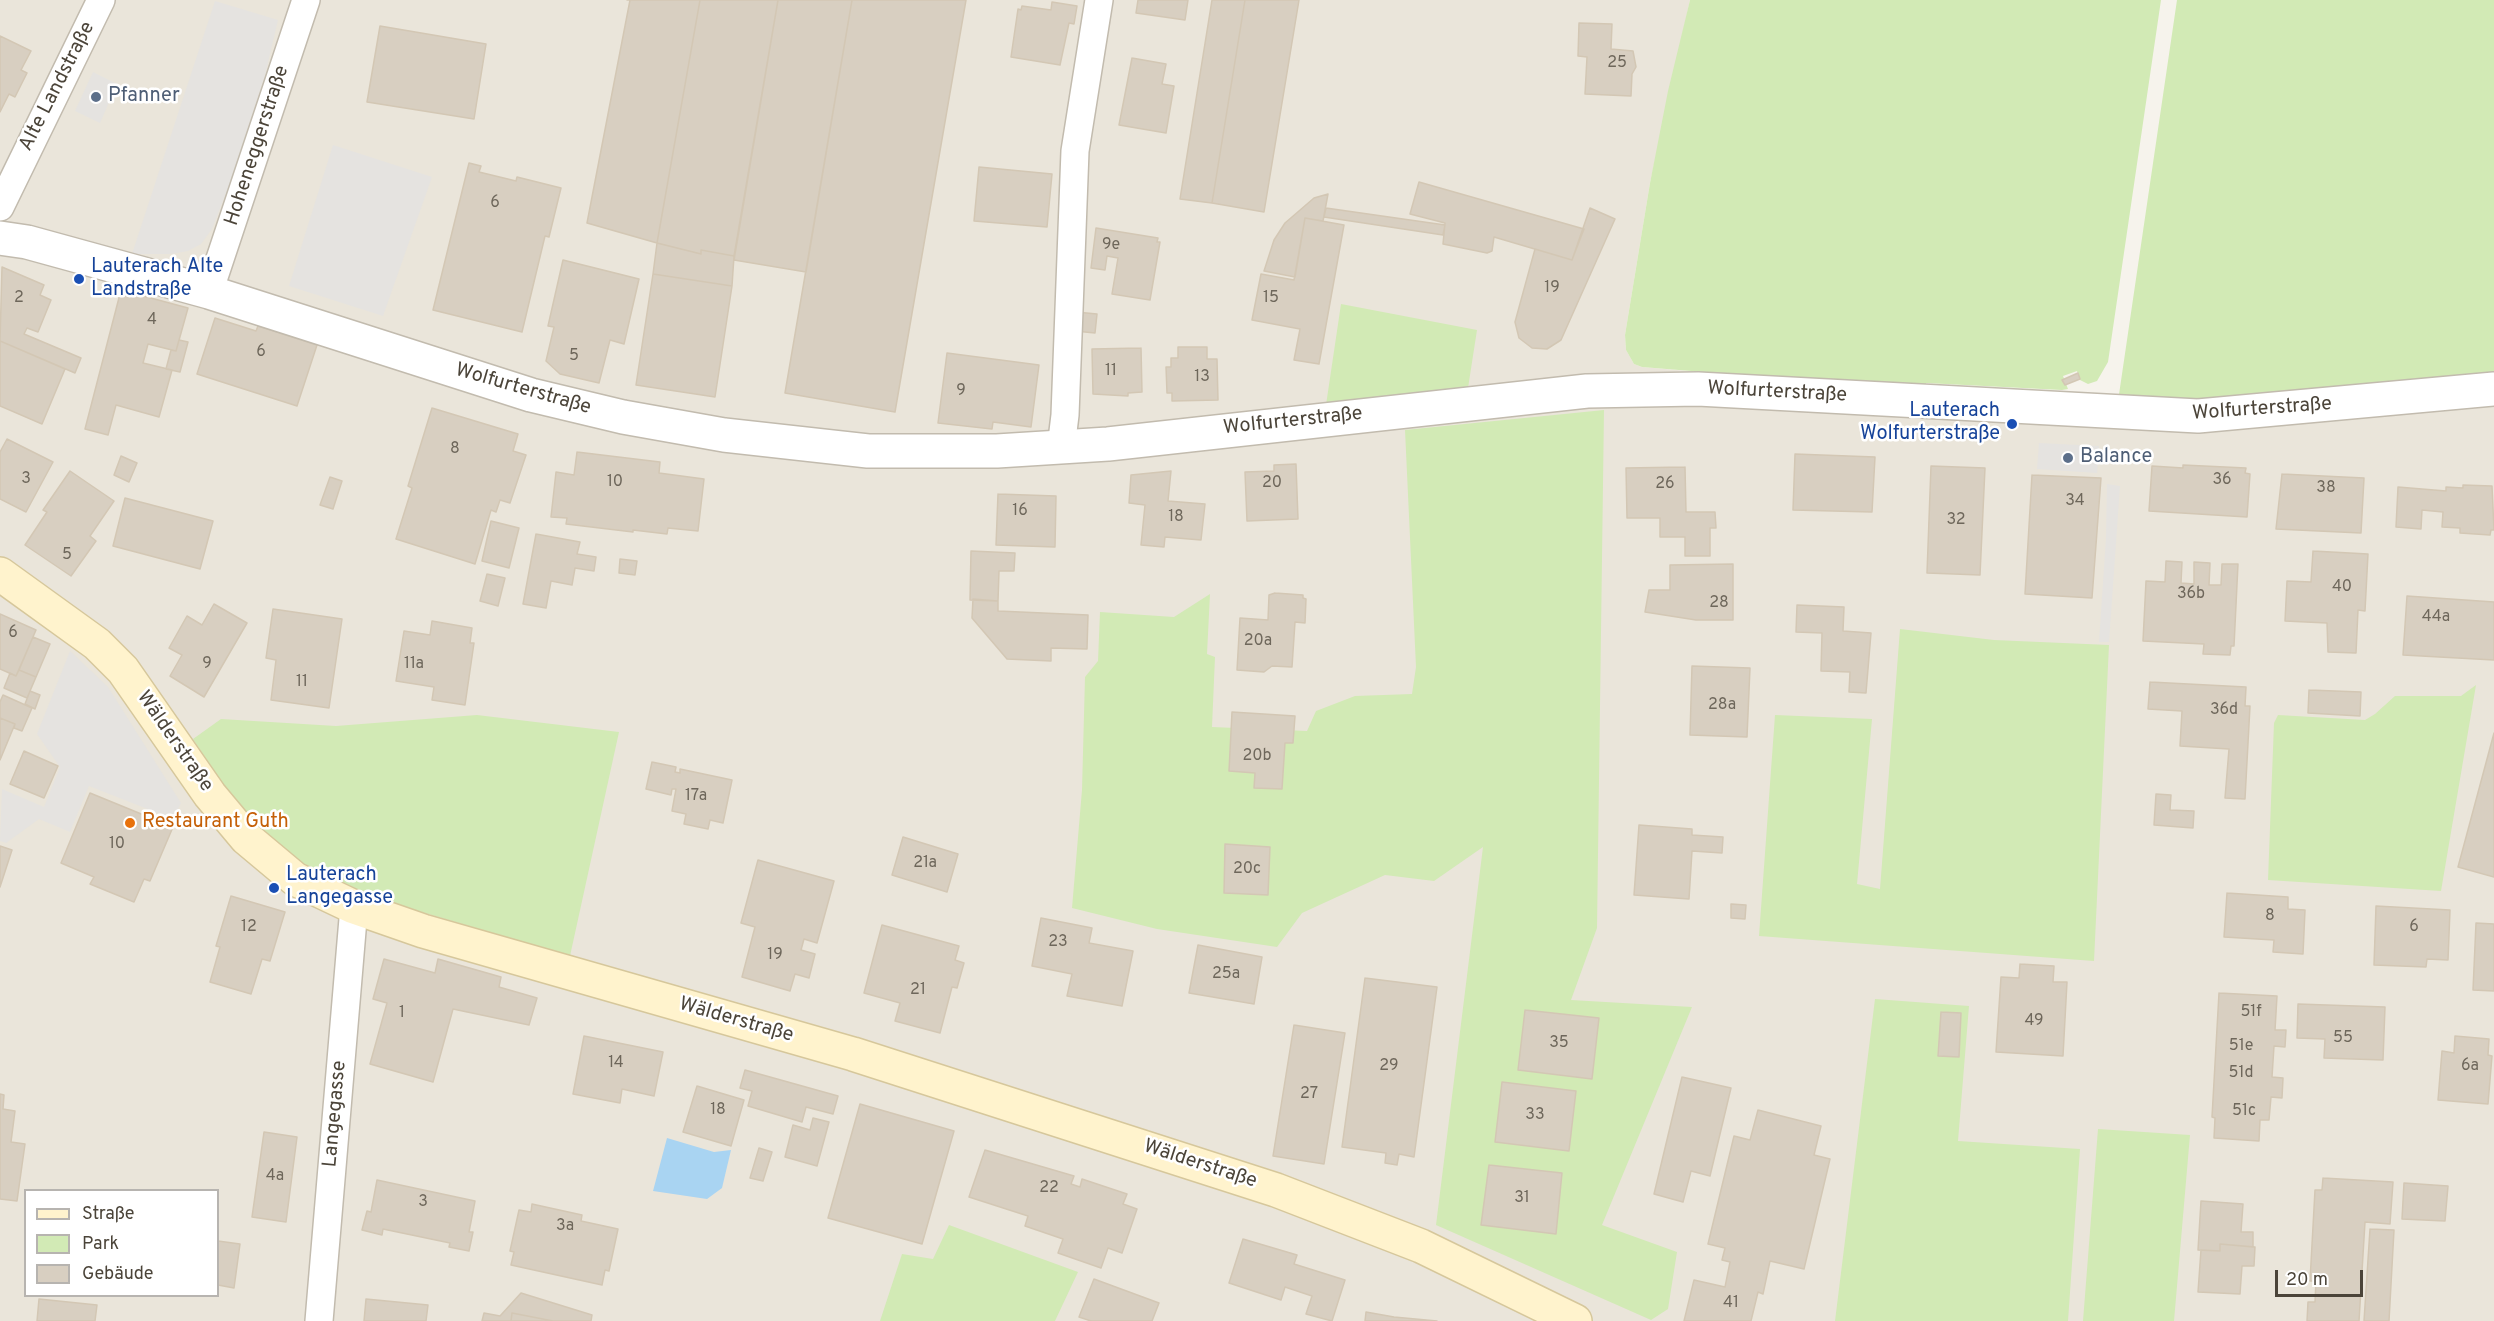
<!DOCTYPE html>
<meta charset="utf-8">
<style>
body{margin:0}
#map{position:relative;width:2494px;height:1321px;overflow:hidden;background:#f6f3ec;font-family:Overpass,sans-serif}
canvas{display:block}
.legend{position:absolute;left:24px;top:1189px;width:195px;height:108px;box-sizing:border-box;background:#fff;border:2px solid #b7b4b0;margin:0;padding:8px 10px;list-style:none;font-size:18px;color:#4b4439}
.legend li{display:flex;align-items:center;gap:12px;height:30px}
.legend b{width:30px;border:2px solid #b7b4b0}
.scale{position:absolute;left:2275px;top:1270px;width:88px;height:27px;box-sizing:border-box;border:3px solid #4b4439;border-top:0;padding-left:8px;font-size:18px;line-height:21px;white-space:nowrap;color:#4b4439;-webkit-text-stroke:4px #fff;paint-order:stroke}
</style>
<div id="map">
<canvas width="2494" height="1321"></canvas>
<ul class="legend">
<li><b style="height:8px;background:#fff3cd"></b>Straße</li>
<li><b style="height:16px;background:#d2eab5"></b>Park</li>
<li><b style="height:16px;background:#d8cfc1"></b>Gebäude</li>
</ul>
<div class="scale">20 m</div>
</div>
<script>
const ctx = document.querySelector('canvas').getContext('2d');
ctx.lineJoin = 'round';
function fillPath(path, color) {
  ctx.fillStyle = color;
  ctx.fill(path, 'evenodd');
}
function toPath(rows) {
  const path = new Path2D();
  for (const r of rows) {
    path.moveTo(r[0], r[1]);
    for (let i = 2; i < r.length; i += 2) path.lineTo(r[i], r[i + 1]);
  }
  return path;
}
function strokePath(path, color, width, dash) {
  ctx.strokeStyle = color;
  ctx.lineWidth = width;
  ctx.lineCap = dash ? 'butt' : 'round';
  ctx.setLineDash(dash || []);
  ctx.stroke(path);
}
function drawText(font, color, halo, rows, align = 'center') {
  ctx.font = font + ' Overpass,sans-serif';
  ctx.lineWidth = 5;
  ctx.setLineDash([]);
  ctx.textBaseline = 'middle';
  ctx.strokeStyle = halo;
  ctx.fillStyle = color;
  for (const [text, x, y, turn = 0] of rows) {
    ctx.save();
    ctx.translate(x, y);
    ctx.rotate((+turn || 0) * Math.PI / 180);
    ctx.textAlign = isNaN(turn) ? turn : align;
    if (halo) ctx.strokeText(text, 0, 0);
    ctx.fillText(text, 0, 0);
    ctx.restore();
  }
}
fillPath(toPath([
 [0,0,1690,0,1650,183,1625,335,1626,350,1634,364,1642,367,2117,408,2494,389,2494,1321,0,1321],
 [26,1190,218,1190,218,1296,26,1296]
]), '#eae5da');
fillPath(toPath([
 [1690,0,2161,0,2108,362,2097,381,2088,384,2080,380,2077,371,2063,376,2068,389,2062,390,1926,383,1925,390,1642,367,1634,364,1626,350,1625,335,1650,183,1668,91],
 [2177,0,2494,0,2494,389,2117,408],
 [1341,304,1477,330,1468,388,1326,405],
 [1604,410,1597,928,1571,1000,1692,1007,1602,1225,1677,1252,1668,1309,1651,1320,1436,1225,1483,847,1434,881,1385,875,1302,913,1277,947,1157,929,1072,908,1082,790,1085,677,1098,661,1100,612,1174,617,1210,594,1207,654,1215,657,1212,727,1307,731,1316,711,1355,696,1412,694,1416,667,1405,430],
 [1900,629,1994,640,2109,645,2094,961,1759,936,1775,715,1872,719,1857,884,1880,889],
 [2476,685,2441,891,2268,880,2274,723,2278,715,2365,720,2375,714,2395,696,2461,696],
 [477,715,619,732,570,956,378,899,290,857,236,805,193,739,221,719,336,726],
 [1875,999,1969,1006,1958,1141,2080,1149,2068,1321,1835,1321],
 [2098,1129,2190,1135,2174,1321,2083,1321],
 [949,1225,1078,1272,1055,1321,880,1321,902,1254,933,1259]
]), '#d2eab5');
fillPath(toPath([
 [215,1,278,20,265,75,229,185,212,229,201,244,188,251,171,254,132,254],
 [93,72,117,84,100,123,75,111],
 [333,145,432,177,383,316,289,286],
 [2039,443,2099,446,2097,473,2037,469],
 [2107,484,2120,486,2109,642,2099,642,2106,538],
 [70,651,108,687,181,803,173,819,89,786,70,832,39,819,6,843,0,841,2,789,44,807,60,767,37,734]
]), '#e5e3e0');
fillPath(toPath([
 [667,1138,714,1152,731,1150,722,1188,707,1199,653,1191]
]), '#a9d4f2');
const building = toPath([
 [627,0,700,0,657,243,587,223,630,0,627,0],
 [700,0,778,0,734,256,701,250,701,254,657,243,700,0],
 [778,0,852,0,806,272,734,260,778,0],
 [852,0,966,0,895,412,785,393,852,0],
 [1138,0,1188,0,1185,20,1136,13,1138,0],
 [1212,0,1245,0,1212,203,1180,199,1212,0],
 [1245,0,1299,0,1264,212,1212,203,1245,0],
 [1052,2,1077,6,1074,24,1069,23,1060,65,1011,57,1018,9,1021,10,1022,6,1051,10,1052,2],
 [1579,23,1612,24,1611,49,1633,51,1636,67,1632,74,1631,96,1585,94,1587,57,1578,56,1579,23],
 [380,26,486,44,474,119,367,102,380,26],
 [0,36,31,51,21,70,27,73,15,97,9,94,0,112,0,36],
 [1132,58,1166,64,1162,84,1174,86,1166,133,1119,125,1132,58],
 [469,163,481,166,479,172,516,181,517,177,561,188,549,237,545,236,522,332,433,310,469,163],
 [979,167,1052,174,1047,227,974,221,979,167],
 [1419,182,1584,229,1572,260,1494,237,1492,251,1487,253,1443,244,1445,223,1410,214,1419,182],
 [1328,194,1323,221,1305,218,1295,277,1264,271,1274,240,1285,223,1314,198,1328,194],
 [1326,208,1445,225,1443,235,1324,217,1326,208],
 [1590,208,1615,219,1561,340,1547,349,1532,348,1519,338,1515,322,1535,249,1572,260,1590,208],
 [1305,218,1344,225,1319,364,1294,360,1300,329,1252,320,1261,274,1294,280,1305,218],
 [1096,228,1158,238,1157,242,1160,242,1150,300,1112,294,1118,258,1107,256,1105,270,1091,268,1096,228],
 [657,243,701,254,701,250,734,256,732,286,653,274,657,243],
 [563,260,639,279,624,344,610,340,599,383,560,374,546,361,554,327,548,326,563,260],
 [2,267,44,285,40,295,51,300,38,332,27,328,24,334,81,358,75,373,0,341,2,267],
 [653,274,732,286,715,397,636,385,653,274],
 [121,290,188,308,176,351,148,344,143,363,172,370,159,417,116,405,108,435,85,429,121,290],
 [1076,312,1097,314,1095,333,1075,331,1076,312],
 [215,318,256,331,258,326,317,345,297,406,197,374,215,318],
 [179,340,188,342,180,372,166,369,171,350,176,351,179,340],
 [0,341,65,369,42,424,0,406,0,341],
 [1178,347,1207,347,1207,359,1217,359,1218,400,1172,401,1172,393,1167,393,1166,367,1171,367,1171,358,1178,358,1178,347],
 [1141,348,1142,392,1128,393,1128,396,1093,394,1092,349,1141,348],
 [947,353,1039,365,1031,427,993,422,992,429,938,423,947,353],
 [2078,373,2080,379,2065,385,2062,380,2078,373],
 [432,408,518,434,513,451,526,455,510,503,500,500,496,512,491,510,475,564,396,539,412,488,408,486,432,408],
 [7,439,53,462,26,512,0,499,0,452,7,439],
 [577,452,660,462,659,473,704,479,698,531,668,528,667,534,633,530,633,532,566,524,567,518,551,517,556,472,574,475,577,452],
 [1795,454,1875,457,1872,512,1793,510,1795,454],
 [121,456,137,463,129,482,114,475,121,456],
 [1296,464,1298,519,1247,521,1245,472,1274,471,1274,465,1296,464],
 [2183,465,2246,468,2245,473,2250,474,2247,517,2149,511,2152,466,2183,468,2183,465],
 [1931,466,1985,468,1980,575,1927,573,1931,466],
 [1685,467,1686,512,1715,512,1716,528,1710,528,1710,556,1685,556,1685,537,1660,537,1660,518,1627,518,1626,468,1685,467],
 [70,471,114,501,90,536,96,541,71,576,25,545,47,512,43,510,70,471],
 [1171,471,1168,501,1205,504,1201,540,1165,537,1164,547,1141,545,1145,505,1129,503,1131,475,1171,471],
 [2282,474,2364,478,2361,533,2276,529,2282,474],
 [2032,475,2101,478,2092,598,2025,594,2032,475],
 [330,477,342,481,333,509,320,505,330,477],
 [2463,485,2492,486,2494,530,2491,530,2490,535,2460,533,2460,528,2442,527,2443,512,2422,510,2421,529,2396,527,2398,487,2446,491,2446,487,2463,488,2463,485],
 [998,494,1056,496,1055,547,996,545,998,494],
 [125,498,213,521,200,569,113,546,125,498],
 [491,521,519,528,509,568,482,561,491,521],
 [536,534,580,542,577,554,596,557,594,571,575,568,572,585,551,581,546,608,523,604,536,534],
 [971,551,1015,553,1014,571,999,571,998,601,970,600,971,551],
 [2313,551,2368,554,2365,611,2358,610,2356,653,2328,652,2327,623,2285,621,2287,581,2311,582,2313,551],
 [620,559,637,561,635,575,619,573,620,559],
 [2166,561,2182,562,2181,583,2194,584,2194,562,2210,563,2209,585,2221,585,2222,564,2238,564,2234,646,2231,646,2230,655,2203,654,2204,644,2143,641,2146,581,2165,582,2166,561],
 [1733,564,1733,620,1696,620,1645,612,1649,590,1670,590,1670,565,1733,564],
 [487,574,505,578,498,606,480,601,487,574],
 [1275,593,1303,595,1303,598,1306,599,1305,623,1295,622,1292,667,1272,666,1264,672,1237,670,1240,618,1268,620,1269,595,1275,593],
 [2407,596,2494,602,2494,660,2403,655,2407,596],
 [973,599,998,601,998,611,1088,615,1087,649,1051,648,1051,661,1007,659,972,618,973,599],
 [214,604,247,623,204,697,170,676,182,655,169,648,187,616,202,625,214,604],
 [1797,605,1844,607,1843,631,1871,633,1866,693,1849,692,1850,672,1821,671,1822,633,1796,632,1797,605],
 [273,609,342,619,329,708,271,700,276,660,266,658,273,609],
 [0,614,36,630,16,676,0,669,0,614],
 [432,621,472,628,470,643,474,643,465,705,432,700,434,687,396,681,404,631,430,635,432,621],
 [33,637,50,644,36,677,19,670,33,637],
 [1692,666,1750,668,1747,737,1690,735,1692,666],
 [19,670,36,677,27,698,4,688,10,673,16,676,19,670],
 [2150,682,2246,687,2245,706,2250,706,2245,799,2225,798,2229,749,2180,746,2182,711,2148,709,2150,682],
 [2309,690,2361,692,2360,716,2308,713,2309,690],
 [30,691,40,695,35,709,25,704,30,691],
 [3,695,32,708,22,731,14,728,15,724,0,718,0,702,3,695],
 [1232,712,1295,716,1293,743,1285,743,1282,789,1254,788,1255,773,1229,771,1232,712],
 [0,718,15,724,0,760,0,718],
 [2494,733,2494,877,2458,867,2494,733],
 [24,751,58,766,44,798,10,784,24,751],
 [652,762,676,767,675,772,680,773,680,769,732,780,723,823,710,820,708,829,684,824,686,814,672,811,676,789,672,789,671,795,646,789,652,762],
 [90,793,173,827,150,881,144,879,134,902,90,884,94,877,61,863,90,793],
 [2156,794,2171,795,2170,810,2194,811,2193,828,2154,825,2156,794],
 [1639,825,1692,829,1692,835,1723,837,1722,853,1692,851,1689,899,1634,895,1639,825],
 [903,837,958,854,947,892,892,875,903,837],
 [1225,844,1270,847,1268,895,1224,893,1225,844],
 [0,846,12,850,0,887,0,846],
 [758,860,834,881,817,943,804,939,801,950,815,954,809,978,795,974,790,991,742,977,755,927,741,923,758,860],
 [2227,893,2288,897,2288,909,2305,910,2303,954,2273,952,2274,940,2224,937,2227,893],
 [231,896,285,912,270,961,262,959,251,994,210,982,220,947,216,946,231,896],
 [1731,904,1746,905,1745,919,1731,918,1731,904],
 [2376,906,2450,910,2448,960,2427,959,2426,967,2374,965,2376,906],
 [1041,918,1092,928,1089,943,1133,951,1122,1006,1067,996,1072,974,1032,966,1041,918],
 [2476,923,2494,924,2494,991,2473,990,2476,923],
 [882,925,959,946,955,960,964,963,957,988,952,987,940,1033,895,1021,900,1003,864,993,882,925],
 [1198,945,1262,957,1254,1004,1189,993,1198,945],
 [384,959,435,973,438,959,501,977,499,987,537,998,529,1025,453,1009,433,1082,370,1064,387,1003,373,999,384,959],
 [2020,964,2054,966,2053,982,2067,982,2063,1056,1996,1052,2001,977,2019,978,2020,964],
 [1365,978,1437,987,1414,1157,1399,1154,1397,1165,1385,1163,1386,1153,1342,1147,1365,978],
 [2219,993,2277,996,2275,1030,2286,1030,2285,1047,2274,1046,2272,1077,2283,1078,2282,1098,2271,1097,2269,1120,2260,1120,2259,1141,2214,1138,2215,1118,2212,1117,2219,993],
 [2298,1004,2385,1007,2383,1060,2324,1058,2325,1039,2297,1038,2298,1004],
 [1525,1010,1599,1018,1592,1079,1518,1070,1525,1010],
 [1941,1012,1961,1013,1959,1057,1938,1056,1941,1012],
 [1294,1025,1345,1033,1324,1164,1273,1156,1294,1025],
 [584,1036,663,1052,654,1096,622,1089,620,1103,573,1094,584,1036],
 [2455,1036,2489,1039,2488,1055,2492,1056,2488,1104,2438,1100,2442,1051,2454,1053,2455,1036],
 [745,1070,838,1096,833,1114,806,1107,802,1122,748,1106,752,1091,740,1088,745,1070],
 [1682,1077,1731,1088,1710,1176,1691,1171,1683,1202,1654,1194,1682,1077],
 [1502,1082,1576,1091,1569,1151,1495,1142,1502,1082],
 [697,1086,744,1100,731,1146,683,1132,697,1086],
 [0,1094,4,1095,3,1109,15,1111,11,1142,25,1144,17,1201,0,1199,0,1094],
 [860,1104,954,1131,922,1244,828,1218,860,1104],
 [1758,1110,1821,1126,1814,1155,1830,1159,1804,1269,1770,1261,1763,1294,1758,1292,1751,1321,1684,1321,1694,1280,1725,1287,1730,1262,1722,1260,1725,1248,1708,1244,1734,1136,1750,1140,1758,1110],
 [813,1118,829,1122,817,1166,785,1157,793,1125,810,1130,813,1118],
 [264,1132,297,1137,286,1222,252,1217,264,1132],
 [759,1148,772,1152,763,1181,750,1178,759,1148],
 [985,1150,1074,1176,1071,1184,1080,1187,1082,1179,1127,1194,1123,1204,1137,1209,1122,1253,1108,1248,1101,1268,1058,1253,1063,1239,1025,1226,1028,1216,969,1197,985,1150],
 [1489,1165,1562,1173,1556,1234,1481,1225,1489,1165],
 [2323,1178,2393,1182,2390,1224,2365,1222,2359,1321,2307,1321,2308,1302,2315,1302,2316,1281,2310,1281,2315,1190,2322,1190,2323,1178],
 [377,1180,475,1201,469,1232,473,1232,469,1251,449,1247,450,1243,383,1229,382,1235,362,1230,367,1211,371,1212,377,1180],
 [2404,1183,2448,1186,2445,1221,2402,1219,2404,1183],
 [2201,1201,2243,1204,2241,1232,2253,1232,2253,1247,2220,1244,2220,1251,2198,1250,2201,1201],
 [532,1204,582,1215,581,1221,618,1229,609,1271,605,1270,602,1285,511,1265,514,1252,510,1251,519,1210,531,1212,532,1204],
 [2370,1229,2394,1230,2389,1321,2364,1321,2370,1229],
 [1243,1239,1297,1255,1294,1264,1345,1280,1332,1321,1306,1314,1312,1296,1285,1287,1281,1300,1229,1283,1243,1239],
 [218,1241,240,1244,234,1288,218,1285,218,1241],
 [2220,1244,2255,1247,2254,1266,2242,1266,2240,1294,2198,1292,2201,1250,2220,1251,2220,1244],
 [1094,1279,1159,1303,1152,1321,1091,1321,1079,1317,1094,1279],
 [521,1293,592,1315,591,1321,553,1321,512,1313,511,1321,482,1321,484,1313,500,1316,521,1293],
 [39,1299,97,1305,95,1321,37,1321,39,1299],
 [366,1299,428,1305,426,1321,364,1321,366,1299],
 [1366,1312,1394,1317,1437,1321,1365,1321,1366,1312],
 [512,1313,553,1321,511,1321,512,1313]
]);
fillPath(building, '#d8cfc1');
strokePath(building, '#d3c7b4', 1.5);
const minor = toPath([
 [0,207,101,0],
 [209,292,306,0],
 [1061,448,1065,415,1075,151,1099,0],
 [319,1321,354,907]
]);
const tertiary = toPath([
 [0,238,27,242,209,292,531,395,623,417,724,435,868,451,997,451,1108,444,1587,391,1698,389,2198,416,2494,389]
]);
const secondary = toPath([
 [0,574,97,644,123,670,210,795,246,838,295,879,354,907,423,931,853,1054,1276,1190,1421,1246,1575,1321]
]);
strokePath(minor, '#c2bbae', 30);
strokePath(tertiary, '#c2bbae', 36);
strokePath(secondary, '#d6c79b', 36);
strokePath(minor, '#fff', 27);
strokePath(tertiary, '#fff', 33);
strokePath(secondary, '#fff3cd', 33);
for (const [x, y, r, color] of [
 [96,97,6,"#5c6f8a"],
 [79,279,6,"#1a4fb4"],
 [2012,424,6,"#1a4fb4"],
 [2068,458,6,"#5c6f8a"],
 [130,823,6,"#e8710a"],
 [274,888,6,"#1a4fb4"]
]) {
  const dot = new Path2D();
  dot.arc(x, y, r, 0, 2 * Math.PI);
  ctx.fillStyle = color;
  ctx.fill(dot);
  strokePath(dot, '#fff', 2);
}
drawText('16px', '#6e675b', null, [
 ["25",1617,64],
 ["6",495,204],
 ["9e",1111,246],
 ["19",1552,289],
 ["2",19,299],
 ["15",1271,299],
 ["4",152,321],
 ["6",261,353],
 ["5",574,357],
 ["11",1111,372],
 ["13",1202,378],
 ["9",961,392],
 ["8",455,450],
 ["3",26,480],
 ["36",2222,481],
 ["10",615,483],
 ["20",1272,484],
 ["26",1665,485],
 ["38",2326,489],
 ["34",2075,502],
 ["16",1020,512],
 ["18",1176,518],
 ["32",1956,521],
 ["5",67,556],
 ["40",2342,588],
 ["36b",2191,595],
 ["28",1719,604],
 ["44a",2436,618],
 ["6",13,634],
 ["20a",1258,642],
 ["9",207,665],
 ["11a",414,665],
 ["11",302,683],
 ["28a",1722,706],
 ["36d",2224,711],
 ["20b",1257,757],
 ["17a",696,797],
 ["10",117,845],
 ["21a",925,864],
 ["20c",1247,870],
 ["8",2270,917],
 ["12",249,928],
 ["6",2414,928],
 ["23",1058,943],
 ["19",775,956],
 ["25a",1226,975],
 ["21",918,991],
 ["51f",2251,1013],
 ["1",402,1014],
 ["49",2034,1022],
 ["55",2343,1039],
 ["35",1559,1044],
 ["51e",2241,1047],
 ["14",616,1064],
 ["29",1389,1067],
 ["6a",2470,1067],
 ["51d",2241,1074],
 ["27",1309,1095],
 ["18",718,1111],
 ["51c",2244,1112],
 ["33",1535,1116],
 ["4a",275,1177],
 ["22",1049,1189],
 ["31",1522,1199],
 ["3",423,1203],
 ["3a",565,1227],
 ["41",1731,1304]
]);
drawText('20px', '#4b4439', '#fff', [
 ["Alte Landstraße",58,87,-63],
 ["Hoheneggerstraße",258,146,-72],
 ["Wolfurterstraße",523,390,16],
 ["Wolfurterstraße",1777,393,3],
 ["Wolfurterstraße",2262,410,-4],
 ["Wolfurterstraße",1293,422,-6],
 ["Wälderstraße",174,742,55],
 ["Wälderstraße",736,1021,16],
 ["Langegasse",336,1114,-85],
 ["Wälderstraße",1200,1165,18]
]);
drawText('20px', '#4e5e75', '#fff', [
 ["Pfanner",108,97],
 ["Balance",2080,458]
], 'left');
drawText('20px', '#164399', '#fff', [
 ["Lauterach Alte",91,268],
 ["Landstraße",91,291],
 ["Lauterach",2000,412,"right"],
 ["Wolfurterstraße",2000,435,"right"],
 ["Lauterach",286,876],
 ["Langegasse",286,899]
], 'left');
drawText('20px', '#c56008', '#fff', [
 ["Restaurant Guth",142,823]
], 'left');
</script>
